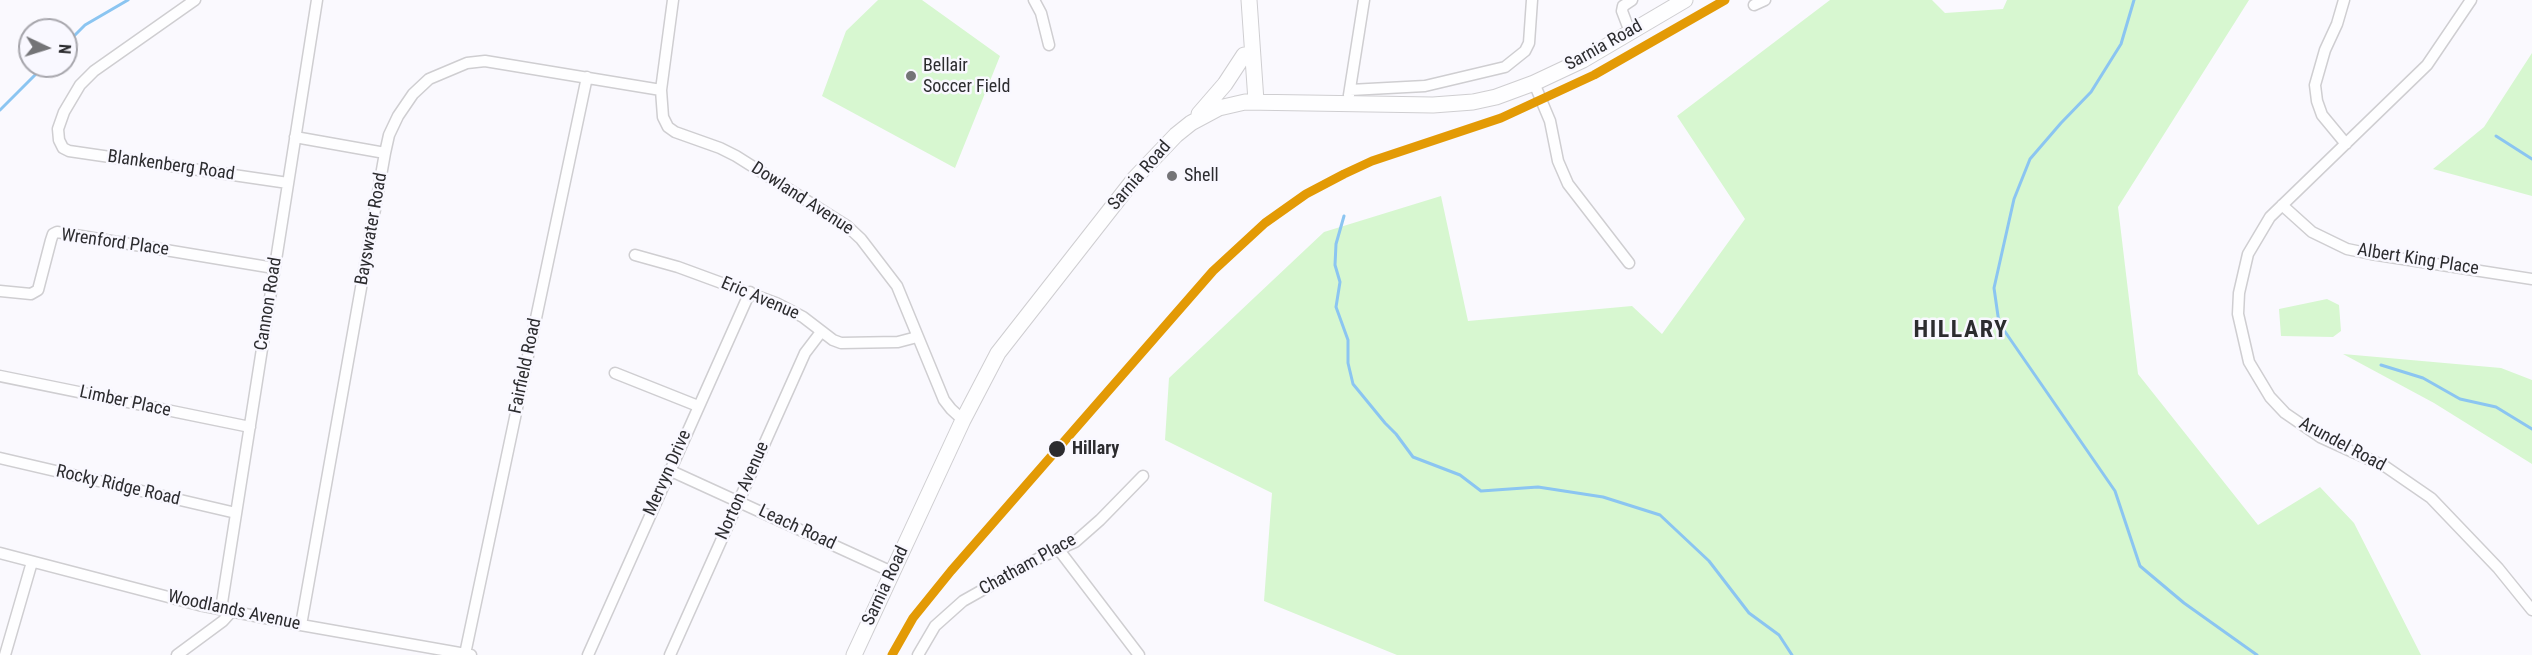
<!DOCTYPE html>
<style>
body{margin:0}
#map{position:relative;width:2532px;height:655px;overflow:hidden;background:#faf9fe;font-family:"Roboto Condensed",sans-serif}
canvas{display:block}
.north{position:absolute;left:18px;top:18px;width:60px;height:60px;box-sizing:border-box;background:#f9f8ff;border:2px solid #a7a6ac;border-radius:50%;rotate:94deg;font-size:16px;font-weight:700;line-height:24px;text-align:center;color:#2c2c2f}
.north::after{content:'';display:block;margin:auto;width:21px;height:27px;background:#747477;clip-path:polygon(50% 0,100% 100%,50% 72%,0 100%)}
</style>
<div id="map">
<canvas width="2532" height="655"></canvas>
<div class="north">N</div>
</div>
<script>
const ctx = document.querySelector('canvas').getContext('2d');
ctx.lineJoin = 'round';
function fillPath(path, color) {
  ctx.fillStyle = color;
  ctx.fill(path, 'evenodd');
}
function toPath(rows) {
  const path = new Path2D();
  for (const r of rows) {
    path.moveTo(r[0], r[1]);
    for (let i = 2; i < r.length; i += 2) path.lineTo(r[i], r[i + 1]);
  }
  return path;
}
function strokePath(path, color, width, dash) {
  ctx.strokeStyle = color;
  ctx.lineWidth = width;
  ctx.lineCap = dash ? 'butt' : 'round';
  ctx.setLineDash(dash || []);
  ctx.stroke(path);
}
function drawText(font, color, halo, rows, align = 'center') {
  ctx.font = font + ' "Roboto Condensed",sans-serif';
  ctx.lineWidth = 5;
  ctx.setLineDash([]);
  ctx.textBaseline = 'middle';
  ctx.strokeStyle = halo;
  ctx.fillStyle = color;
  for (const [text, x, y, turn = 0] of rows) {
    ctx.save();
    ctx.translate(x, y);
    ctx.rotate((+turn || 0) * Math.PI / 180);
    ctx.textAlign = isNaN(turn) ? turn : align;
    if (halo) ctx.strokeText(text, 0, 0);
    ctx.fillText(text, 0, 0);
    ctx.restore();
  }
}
fillPath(toPath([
 [878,0,922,0,1000,56,955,168,822,96,846,31],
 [1830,0,1932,0,1945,13,2003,9,2007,0,2249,0,2118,207,2138,374,2258,525,2320,487,2354,523,2421,655,1397,655,1264,601,1272,493,1165,440,1169,378,1324,232,1441,196,1468,321,1632,306,1662,334,1745,219,1677,116],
 [2532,53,2532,196,2433,169,2484,127],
 [2327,299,2339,305,2341,331,2333,337,2281,336,2279,309],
 [2343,354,2501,368,2532,380,2532,464,2434,403]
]), '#d7f7d0');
strokePath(toPath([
 [2134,0,2121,44,2091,92,2061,123,2030,159,2014,199,1994,288,1999,323,2115,491,2140,566,2184,603,2257,655],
 [66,44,85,25,128,0],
 [0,110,44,66],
 [2496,136,2532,159],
 [1344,216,1336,244,1335,265,1340,282,1336,307,1348,340,1348,363,1353,384,1385,423,1396,434,1413,457,1460,475,1481,491,1538,487,1603,497,1660,515,1709,561,1749,613,1779,635,1792,655],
 [2381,365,2423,378,2460,399,2496,407,2532,429]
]), '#8bc5f1', 3);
const minor = toPath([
 [195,0,94,71,80,85,64,112,58,129,59,140,63,148,69,151,288,183],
 [673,0,661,90,663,117,668,127,675,132,720,148,736,156,847,226,861,239,897,286,944,400,951,409,963,420],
 [1034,0,1041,13,1049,45],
 [2344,0,2337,24,2325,50,2315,85,2317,101,2322,115,2346,144],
 [2471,0,2427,65,2270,217,2248,254,2239,293,2238,314,2249,362,2270,397,2285,413,2320,437,2386,467,2431,498,2498,568,2532,610],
 [1754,5,1765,0],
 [1630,32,1622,11,1623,6,1632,0],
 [1534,83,1550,121,1558,161,1568,184,1629,263],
 [1350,90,1425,86,1505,67,1525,51,1529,43,1532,0],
 [1349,95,1364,0],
 [295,137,385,153],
 [2282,205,2312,232,2347,249,2371,254,2532,279],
 [635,255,678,267,776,303,803,317,833,340,841,343,898,342,917,337],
 [0,291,31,294,38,290,51,240,53,234,57,232,274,268],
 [615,373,698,406],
 [0,376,250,427],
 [0,458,236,513],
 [669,470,892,572],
 [1059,550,1139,655],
 [0,553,199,605,301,625,471,655],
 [221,609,317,0],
 [301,625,385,153,389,135,398,116,413,94,429,79,467,63,485,61,661,90],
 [465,654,587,77],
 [5,655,32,562],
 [177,655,223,621,232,611],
 [588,655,750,292],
 [670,655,805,353,821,332],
 [918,655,935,626,963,601,1041,557,1075,542,1100,520,1143,476]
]);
const secondary = toPath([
 [1249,0,1256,101],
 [1199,114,1225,84,1244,55],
 [854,655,963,420,998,353,1135,178,1176,135,1191,123,1219,108,1245,102,1433,105,1473,102,1496,97,1534,83,1583,60,1685,0]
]);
strokePath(minor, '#cfced1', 13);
strokePath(secondary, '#cfced1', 17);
strokePath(minor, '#fefeff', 10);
strokePath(secondary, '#fefeff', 15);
strokePath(toPath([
 [892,655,913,618,951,571,1213,271,1265,223,1306,194,1344,174,1372,161,1501,118,1594,75,1725,0]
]), '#e39a05', 9);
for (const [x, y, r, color] of [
 [911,76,6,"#747477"],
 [1172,176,6,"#747477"],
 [1057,449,9,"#2c2c2f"]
]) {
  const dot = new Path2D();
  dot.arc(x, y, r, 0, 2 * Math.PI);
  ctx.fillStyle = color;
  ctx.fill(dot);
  strokePath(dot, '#f9f8ff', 2);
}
drawText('18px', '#2c2c2f', '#f9f8ff', [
 ["Sarnia Road",1604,46,-29],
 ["Blankenberg Road",171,166,8],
 ["Sarnia Road",1140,176,-49],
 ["Dowland Avenue",802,199,33],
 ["Bayswater Road",372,229,-80],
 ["Wrenford Place",115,243,8],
 ["Albert King Place",2418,260,9],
 ["Eric Avenue",760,299,23],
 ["Cannon Road",269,304,-81],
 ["Fairfield Road",526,366,-78],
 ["Limber Place",125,402,12],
 ["Arundel Road",2342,445,28],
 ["Mervyn Drive",668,473,-66],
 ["Rocky Ridge Road",118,486,13],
 ["Norton Avenue",743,491,-66],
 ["Leach Road",797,528,25],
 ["Chatham Place",1028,565,-29],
 ["Sarnia Road",886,586,-65],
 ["Woodlands Avenue",234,611,12]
]);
drawText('18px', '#2c2c2f', '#f9f8ff', [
 ["Bellair",923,66],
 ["Soccer Field",923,87],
 ["Shell",1184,176]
], 'left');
drawText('bold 18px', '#2c2c2f', '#f9f8ff', [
 ["Hillary",1072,449]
], 'left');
ctx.letterSpacing = '1.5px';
drawText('bold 24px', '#2c2c2f', '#f9f8ff', [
 ["HILLARY",1961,331]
]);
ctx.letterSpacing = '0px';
</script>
